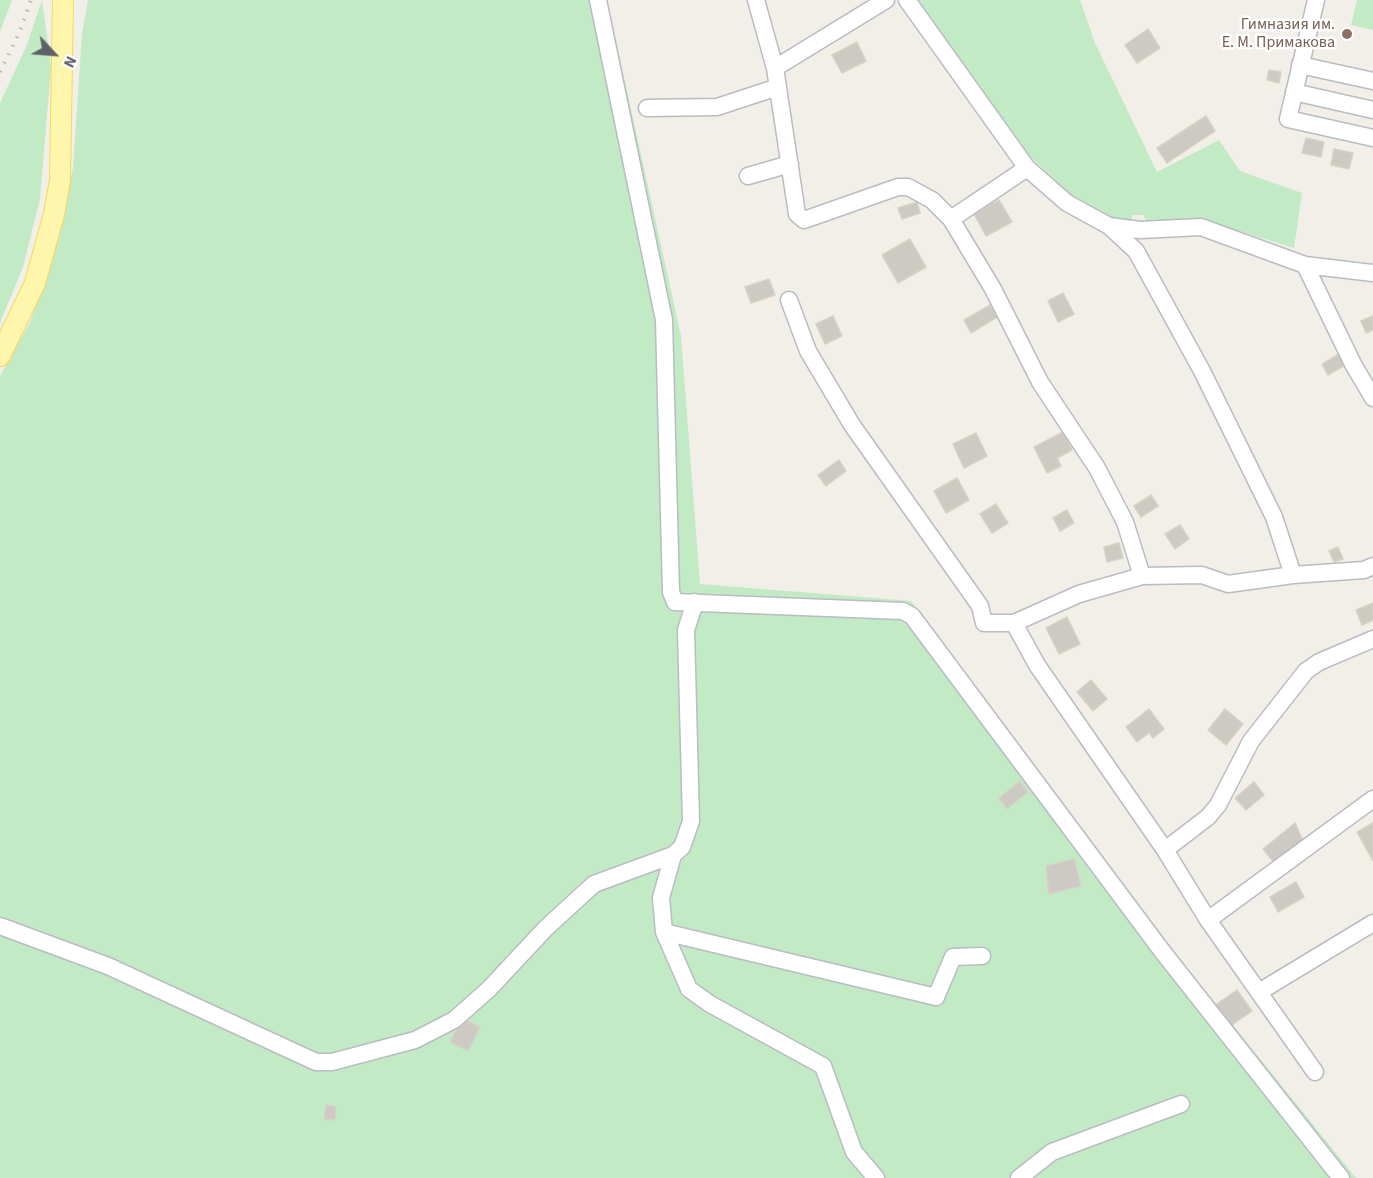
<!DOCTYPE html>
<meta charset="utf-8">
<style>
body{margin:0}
#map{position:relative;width:1373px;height:1178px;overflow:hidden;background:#f1efe7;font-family:"Source Sans 3",sans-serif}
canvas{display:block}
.north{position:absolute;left:24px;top:24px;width:60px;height:60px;-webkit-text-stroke:4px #fff;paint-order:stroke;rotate:116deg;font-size:16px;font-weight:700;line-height:24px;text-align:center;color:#5e6268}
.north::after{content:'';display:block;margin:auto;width:21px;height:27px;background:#5e6268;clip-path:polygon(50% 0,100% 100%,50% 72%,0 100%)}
</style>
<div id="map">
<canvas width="1373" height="1178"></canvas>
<div class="north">N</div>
</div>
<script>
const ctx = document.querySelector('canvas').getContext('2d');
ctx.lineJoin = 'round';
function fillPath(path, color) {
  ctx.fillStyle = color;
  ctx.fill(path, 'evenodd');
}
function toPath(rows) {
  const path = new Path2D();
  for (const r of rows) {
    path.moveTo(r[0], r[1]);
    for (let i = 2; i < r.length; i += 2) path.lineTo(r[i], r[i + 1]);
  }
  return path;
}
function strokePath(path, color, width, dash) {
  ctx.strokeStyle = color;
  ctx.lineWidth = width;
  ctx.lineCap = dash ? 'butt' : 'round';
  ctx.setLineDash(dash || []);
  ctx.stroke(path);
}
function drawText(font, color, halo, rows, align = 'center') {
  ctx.font = font + ' "Source Sans 3",sans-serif';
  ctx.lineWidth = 5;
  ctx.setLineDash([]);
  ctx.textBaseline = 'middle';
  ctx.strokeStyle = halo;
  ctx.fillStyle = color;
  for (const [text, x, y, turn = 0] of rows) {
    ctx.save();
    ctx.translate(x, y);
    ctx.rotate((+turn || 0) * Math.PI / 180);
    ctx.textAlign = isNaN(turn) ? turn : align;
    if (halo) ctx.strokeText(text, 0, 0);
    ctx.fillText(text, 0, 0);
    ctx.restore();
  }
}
fillPath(toPath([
 [0,0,12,0,0,32],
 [42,0,51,67,40,199,23,267,0,323,0,103,26,47],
 [88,0,607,0,681,336,700,584,911,601,1183,963,1356,1178,0,1178,0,376,30,322,47,276,73,168,82,34],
 [915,0,1080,0,1095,43,1157,172,1219,140,1240,171,1302,193,1294,248,1197,218,1147,221,1143,215,1132,215,1132,221,1110,221,1079,202,1024,151],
 [1357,0,1373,0,1373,30,1351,25]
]), '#c2eac4');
const building = toPath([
 [1148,29,1160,48,1137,63,1125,45,1148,29],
 [857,42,866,61,842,73,832,55,857,42],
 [1269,70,1281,72,1279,83,1267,80,1269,70],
 [1206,116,1215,131,1167,163,1157,148,1206,116],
 [1306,138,1324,142,1321,157,1302,153,1306,138],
 [1334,149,1353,153,1349,169,1331,165,1334,149],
 [999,200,1012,222,986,236,974,214,999,200],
 [917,202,920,213,902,219,898,208,917,202],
 [910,239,926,267,898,283,882,255,910,239],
 [769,279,775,295,751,303,745,287,769,279],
 [1063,293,1074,314,1058,322,1048,301,1063,293],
 [990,305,997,317,971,333,964,320,990,305],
 [833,316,842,336,825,344,816,324,833,316],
 [1373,316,1373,330,1366,333,1361,321,1373,316],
 [1341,353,1347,364,1328,375,1322,364,1341,353],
 [1063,432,1072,450,1057,458,1061,466,1047,473,1034,447,1063,432],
 [976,433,987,456,964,468,953,444,976,433],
 [839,460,846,471,826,486,818,475,839,460],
 [957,478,969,500,946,513,934,491,957,478],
 [1151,495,1158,506,1141,517,1134,506,1151,495],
 [996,504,1008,523,992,533,980,514,996,504],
 [1067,510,1074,523,1060,531,1053,518,1067,510],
 [1180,525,1189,539,1175,549,1165,534,1180,525],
 [1119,543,1123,558,1107,562,1104,547,1119,543],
 [1338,547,1343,559,1334,562,1329,551,1338,547],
 [1373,603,1373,620,1362,625,1356,610,1373,603],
 [1067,617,1080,644,1059,654,1046,628,1067,617],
 [1091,680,1107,699,1093,711,1077,692,1091,680],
 [1149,709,1164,729,1153,738,1149,733,1137,742,1126,727,1149,709],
 [1225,709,1243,724,1226,745,1208,730,1225,709],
 [1020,781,1028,792,1007,809,999,798,1020,781],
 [1254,782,1264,795,1246,810,1235,798,1254,782],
 [1295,823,1304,843,1276,865,1263,849,1295,823],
 [1373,823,1373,861,1357,832,1373,823],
 [1074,859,1081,886,1049,894,1046,866,1074,859],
 [1296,882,1304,897,1278,912,1270,897,1296,882],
 [1237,990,1252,1011,1229,1027,1214,1006,1237,990],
 [462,1018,480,1027,468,1051,450,1042,462,1018],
 [326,1105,336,1107,335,1120,324,1119,326,1105]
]);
fillPath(building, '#cccac3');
strokePath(building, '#d7d2c4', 1.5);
const minor = toPath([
 [598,0,664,320,671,592,675,602,903,611,912,616,1162,951,1341,1178],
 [756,0,775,68,797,214,804,220,898,187,908,187,932,200,951,219,993,289,1040,382,1097,468,1125,522,1142,576],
 [907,0,1027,168,1067,203,1109,226,1140,230,1201,227,1305,265,1373,273],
 [1316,0,1288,119,1373,138],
 [1300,65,1373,81],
 [775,68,886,0],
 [1294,92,1373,110],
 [647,108,717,107,778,87],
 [748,176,790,164],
 [951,219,1027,168],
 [1109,226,1136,251,1202,371,1274,517,1293,575],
 [1305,265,1353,364,1373,398],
 [789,300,808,351,852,425,980,606,984,623,1014,623,1079,594,1142,576,1202,575,1228,584,1293,575,1364,570,1373,566],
 [1014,623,1037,665,1165,850,1208,920,1315,1072],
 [1165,850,1208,817,1218,805,1251,741,1306,671,1319,662,1373,639],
 [673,855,661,898,664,932,689,989,710,1004,823,1066,854,1152,876,1178],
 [1208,920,1373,799],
 [0,926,108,966,316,1062,332,1062,415,1040,454,1020,489,989,546,928,594,884,673,855,682,847,691,821,686,630,695,602],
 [664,932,936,997,953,957,982,956],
 [1259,992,1373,923],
 [1019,1178,1052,1152,1181,1104]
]);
const major = toPath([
 [0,356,35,283,54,214,60,180,63,0]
]);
strokePath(minor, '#b9bcc1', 19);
strokePath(major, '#fcd655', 22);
strokePath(minor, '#fff', 16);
strokePath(major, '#fff6ae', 20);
strokePath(toPath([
 [0,72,20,31,31,0]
]), '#b7b8b9', 4, [1.5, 8]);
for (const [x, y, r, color] of [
 [1347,34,6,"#8d6e63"]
]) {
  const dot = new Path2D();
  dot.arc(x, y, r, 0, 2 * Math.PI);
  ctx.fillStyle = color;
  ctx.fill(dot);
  strokePath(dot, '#fff', 2);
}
drawText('16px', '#785e54', '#fff', [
 ["Гимназия им.",1335,25],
 ["Е. М. Примакова",1335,43]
], 'right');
</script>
